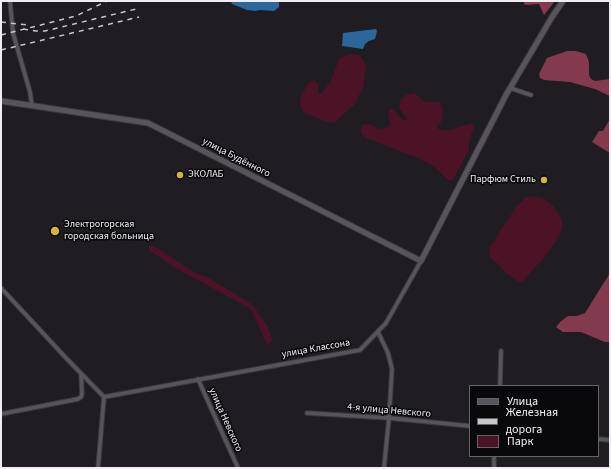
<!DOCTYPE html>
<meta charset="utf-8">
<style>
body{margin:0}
#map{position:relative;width:611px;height:469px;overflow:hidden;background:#1f1d22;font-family:"Source Sans 3",sans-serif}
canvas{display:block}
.frame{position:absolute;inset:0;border:2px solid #f0eef2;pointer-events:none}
.legend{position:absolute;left:469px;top:385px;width:130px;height:72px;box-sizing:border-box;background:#09080a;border:1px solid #656467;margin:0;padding:5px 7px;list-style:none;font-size:12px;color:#f0eef2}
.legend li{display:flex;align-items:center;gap:8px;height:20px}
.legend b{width:20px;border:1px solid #656467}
</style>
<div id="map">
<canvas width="611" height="469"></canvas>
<div class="frame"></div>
<ul class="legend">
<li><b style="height:5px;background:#57545b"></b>Улица</li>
<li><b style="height:5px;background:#c8c6ca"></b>Железная дорога</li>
<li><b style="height:11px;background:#4c1225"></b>Парк</li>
</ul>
</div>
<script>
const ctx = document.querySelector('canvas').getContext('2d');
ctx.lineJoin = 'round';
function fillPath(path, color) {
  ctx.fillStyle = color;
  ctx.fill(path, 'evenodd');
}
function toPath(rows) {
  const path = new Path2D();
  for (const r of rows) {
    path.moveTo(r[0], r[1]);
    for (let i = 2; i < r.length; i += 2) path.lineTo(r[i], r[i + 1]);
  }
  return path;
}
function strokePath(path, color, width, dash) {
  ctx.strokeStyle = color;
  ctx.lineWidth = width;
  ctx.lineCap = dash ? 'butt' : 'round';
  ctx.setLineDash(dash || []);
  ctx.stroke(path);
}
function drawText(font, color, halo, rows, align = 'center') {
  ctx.font = font + ' "Source Sans 3",sans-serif';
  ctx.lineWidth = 3;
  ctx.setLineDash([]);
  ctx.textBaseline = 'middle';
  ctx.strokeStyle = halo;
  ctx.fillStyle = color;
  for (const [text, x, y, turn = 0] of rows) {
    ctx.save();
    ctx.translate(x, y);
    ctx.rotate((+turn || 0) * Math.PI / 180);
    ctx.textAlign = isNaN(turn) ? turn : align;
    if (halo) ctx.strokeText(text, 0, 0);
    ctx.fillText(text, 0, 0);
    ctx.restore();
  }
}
fillPath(toPath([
 [350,54,359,55,364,61,366,68,363,87,355,104,334,123,327,122,303,112,300,105,301,96,309,82,314,80,319,85,318,93,322,93,331,81,339,59],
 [415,93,421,99,426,102,439,102,443,110,441,122,438,124,437,128,439,129,445,130,453,129,469,124,472,124,474,127,469,141,469,150,453,180,448,180,443,175,433,166,418,158,366,138,361,133,361,128,362,125,368,124,380,129,387,128,390,124,388,112,390,109,394,109,399,116,404,120,407,119,399,108,400,104,401,99,406,95],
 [534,196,543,198,553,206,558,213,562,221,563,225,558,238,543,259,522,282,517,281,506,273,497,263,490,258,489,249,515,208,526,197],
 [150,246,154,246,194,272,209,278,247,301,254,306,268,327,272,341,267,345,251,309,174,267,150,251,148,248]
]), '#4c1225');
fillPath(toPath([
 [523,1,555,1,544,15,539,4,525,5],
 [567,51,576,51,586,54,589,62,589,75,591,79,595,81,610,79,610,96,595,89,570,82,544,80,540,78,539,74,547,58],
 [610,119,610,153,592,142,599,131,603,131],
 [610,273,610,342,605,342,581,332,563,332,556,327,561,321,568,316,577,316,585,313]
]), '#843a4e');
fillPath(toPath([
 [231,1,278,1,279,3,279,7,274,11,260,10,255,11,247,10,232,4],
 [376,29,377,31,375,39,369,41,365,44,363,49,342,46,343,33]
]), '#2c679c');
const street = toPath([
 [10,1,13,33,30,92,32,106],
 [510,88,531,95],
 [1,288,67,359,104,397],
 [378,332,388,353,392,369,389,418,384,468],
 [198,379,238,468],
 [500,386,501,351],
 [104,397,360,350,386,323,421,261],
 [307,413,389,418,470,426],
 [1,414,78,399,81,397,82,394,81,373],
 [598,439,610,440],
 [98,468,104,397],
 [494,468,494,456]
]);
const secondary = toPath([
 [1,101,148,123,421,261,506,95,552,17,563,1]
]);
strokePath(street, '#3c3a3f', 5.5);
strokePath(secondary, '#3c3a3f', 7);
strokePath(street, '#57545b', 3.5);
strokePath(secondary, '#57545b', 5);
strokePath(toPath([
 [1,22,27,25],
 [23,29,36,31,45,31,136,9],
 [1,35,76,16,107,1],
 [1,50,139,17]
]), '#c8c6ca', 1.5, [5, 5]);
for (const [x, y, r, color] of [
 [180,175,4,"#d7b434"],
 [544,180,4,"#d7b434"],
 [55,231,5,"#d7b434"]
]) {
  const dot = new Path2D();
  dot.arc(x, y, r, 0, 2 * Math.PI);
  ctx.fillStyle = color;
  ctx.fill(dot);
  strokePath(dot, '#09080a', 1.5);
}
drawText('10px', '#f0eef2', '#09080a', [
 ["улица Будённого",236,158,27],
 ["улица Классона",316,349,-10],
 ["4-я улица Невского",389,411,5],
 ["улица Невского",225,420,66]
]);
drawText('10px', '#f0eef2', '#09080a', [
 ["ЭКОЛАБ",188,175],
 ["Парфюм Стиль",536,180,"right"],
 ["Электрогорская",64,225],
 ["городская больница",64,237]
], 'left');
</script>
